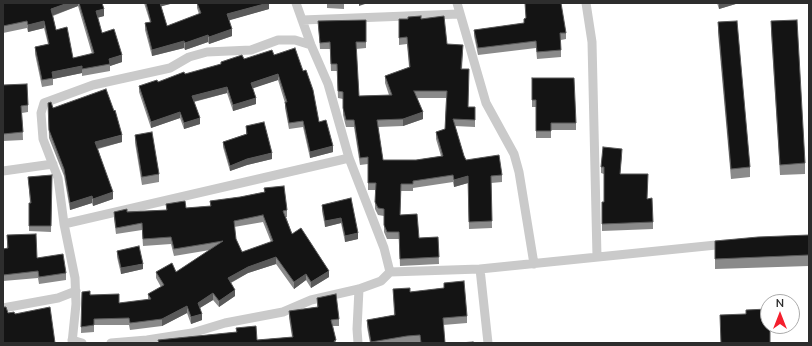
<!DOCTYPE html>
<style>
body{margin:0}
#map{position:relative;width:812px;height:346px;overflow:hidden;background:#fff;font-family:Mulish,sans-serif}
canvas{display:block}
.frame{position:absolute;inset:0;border:4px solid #2d2d2d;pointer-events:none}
.north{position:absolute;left:760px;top:294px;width:40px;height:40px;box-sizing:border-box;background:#fff;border:1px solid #ababab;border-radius:50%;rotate:0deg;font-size:11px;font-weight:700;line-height:16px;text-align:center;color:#2d2d2d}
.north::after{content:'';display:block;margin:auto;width:14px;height:18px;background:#f41f2d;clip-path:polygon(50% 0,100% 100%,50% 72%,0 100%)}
</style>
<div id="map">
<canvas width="812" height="346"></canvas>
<div class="frame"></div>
<div class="north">N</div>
</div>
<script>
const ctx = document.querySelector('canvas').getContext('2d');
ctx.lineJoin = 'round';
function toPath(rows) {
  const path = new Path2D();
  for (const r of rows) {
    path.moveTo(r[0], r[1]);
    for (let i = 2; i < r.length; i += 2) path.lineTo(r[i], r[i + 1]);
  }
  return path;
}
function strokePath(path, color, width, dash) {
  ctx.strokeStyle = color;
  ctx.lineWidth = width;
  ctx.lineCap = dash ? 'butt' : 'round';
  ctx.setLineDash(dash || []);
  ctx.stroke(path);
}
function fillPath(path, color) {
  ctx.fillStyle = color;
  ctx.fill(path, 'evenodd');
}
strokePath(toPath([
 [296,3,311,45,328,84,349,158,384,248,390,272],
 [457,3,486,103,514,154,519,172,534,264],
 [586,3,592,42,597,257],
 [302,20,459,14],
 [3,171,53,164],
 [64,224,349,158],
 [480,269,488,343],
 [3,308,58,298,76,291],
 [72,340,82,343],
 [72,343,76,304,75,278,64,224,58,178,43,139,41,113,44,103,93,85,170,68,189,57,207,52,251,50,278,40,295,40,311,45],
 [111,343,147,340,192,333,225,323,283,312,311,300,359,289,381,281,390,272,480,269,726,244],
 [358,343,357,329,359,289]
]), '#cacaca', 9);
fillPath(toPath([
 [3,3,102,3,104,16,97,18,102,33,122,62,110,66,110,71,82,76,82,73,53,79,53,85,42,87,35,54,35,47,48,44,44,28,28,32,27,28,3,33],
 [78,6,92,54,73,58,56,30,53,16],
 [144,3,174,3,161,6,167,26,199,14,197,8,197,3,269,3,269,9,229,20,232,36,209,44,208,42,185,50,184,48,152,56,145,30,145,23,150,22],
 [302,3,344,3,344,9,327,8,327,3],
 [463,3,490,3,490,4,464,4],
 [717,3,739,3,719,9],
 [525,18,566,33,566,39,561,40,561,57,537,59,536,48,478,55,474,36,474,30,524,23,524,19],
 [399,19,421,19,447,44,463,52,462,69,468,107,475,107,475,127,455,126,464,156,466,160,502,175,502,182,491,183,492,228,469,229,468,183,454,187,453,182,413,188,413,191,401,191,400,215,419,238,438,237,439,264,400,266,399,239,387,239,384,232,384,216,378,215,375,209,375,190,368,190,368,164,360,165,354,127,346,127,343,115,343,99,338,98,337,71,331,71,330,49,320,49,318,21,366,20,366,48,356,49,359,96,389,95,385,83,385,76,409,67,407,44,399,45],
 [417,98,446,98,445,129,436,132,436,139,441,156,416,160,383,160,378,127,403,126,423,119],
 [771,21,805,163,805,174,780,175,771,32],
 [718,22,750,167,750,177,731,179,718,33],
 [274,55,319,122,333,152,310,158,303,127,289,129,285,108,285,103,278,80,252,88,256,104,233,111,227,93,194,102,200,124,184,129,180,118,151,128,139,92,139,86,158,82,221,64,221,62],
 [532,78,576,123,576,130,551,130,551,138,536,138,536,107,532,107],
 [3,85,28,105,28,112,22,113,23,140,3,141],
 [48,103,53,108,122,142,98,149,113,199,93,206,92,203,70,210,64,176,49,138],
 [246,126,272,159,247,165,230,171,223,147,223,142,246,134],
 [135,135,159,174,159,182,142,185,135,143],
 [622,155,620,174,647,199,653,222,653,229,602,231,602,202,604,202,604,174,601,173,601,167],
 [52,175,51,232,29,231,29,203,30,203,28,177],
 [264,188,287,210,287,217,286,217,292,234,329,277,311,288,306,280,294,289,276,264,248,273,231,283,235,296,219,307,213,300,200,308,202,320,191,324,187,313,162,326,130,330,129,325,94,325,94,332,81,333,82,292,119,303,148,300,148,294,161,287,156,278,156,272,176,272,210,250,174,256,171,244,143,246,142,230,116,234,114,219,114,212,166,210,166,204,186,208,210,206,210,201,240,197,264,192],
 [263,222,271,242,242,252,236,239,234,227],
 [351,198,358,239,345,242,341,223,325,227,322,211,322,205],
 [7,235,37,258,66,273,66,280,39,284,38,278,3,281,3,249,7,248],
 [809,235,809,266,715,269,715,241],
 [117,251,143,269,121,274,117,257],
 [444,283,467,316,467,323,443,325,445,343,420,343,420,342,407,342,402,343,370,343,367,327,367,320,394,315,393,289,410,292,444,288],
 [317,298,339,319,339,326,333,326,336,343,158,343,158,340,236,332,236,328,257,340,292,337,289,318,289,311,317,307]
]), '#8a8a8a');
fillPath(toPath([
 [68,3,78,3,78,6,51,16,51,9],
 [159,3,174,3,159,7],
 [268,3,269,3,269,9,227,21,227,14],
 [359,3,368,3,359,6],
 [719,3,739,3,719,9],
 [104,9,104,16,96,18,96,11],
 [44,21,44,28,28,32,28,25],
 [232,29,232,36,209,44,209,37],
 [208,35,208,42,185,50,185,43],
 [184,41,184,48,152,56,152,50],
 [122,55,122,62,110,66,109,59],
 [82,66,82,73,53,79,52,72],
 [278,74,278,80,251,89,251,83],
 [227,87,227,93,192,102,192,96],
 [256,98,256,104,233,111,233,105],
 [180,112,180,118,151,128,151,122],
 [423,112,423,119,403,126,403,119],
 [200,118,200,124,184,129,184,123],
 [122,135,122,142,95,149,95,142],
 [333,146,333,152,310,158,310,152],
 [272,153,272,159,247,165,230,171,230,166,247,159],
 [468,176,468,183,454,187,454,180],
 [113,192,113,199,93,206,93,199],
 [92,196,92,203,70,210,70,203],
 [341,218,341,223,325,227,325,221],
 [358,233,358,239,345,242,345,236],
 [276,257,276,264,248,273,228,284,228,278,248,267],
 [143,264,143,269,121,274,121,268],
 [329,271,329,277,311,288,311,282],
 [306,274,306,280,294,289,294,282],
 [235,290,235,296,219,307,219,301],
 [213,293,213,300,198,309,198,303],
 [4,295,4,302,3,302,3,296],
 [187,306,187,313,162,326,162,319],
 [202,314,202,320,191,324,191,317]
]), '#5a5a5a');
const building = toPath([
 [3,3,68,3,51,9,56,30,67,27,73,58,94,53,79,3,102,3,104,9,96,11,102,33,114,29,122,55,109,59,110,64,82,69,82,66,52,72,53,78,42,80,35,47,49,44,44,21,28,25,27,21,3,26,3,3],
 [146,3,160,3,167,26,201,13,197,3,268,3,227,14,232,29,209,37,208,35,185,43,184,41,152,50,145,23,151,22,146,3],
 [525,3,561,3,566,33,560,33,561,50,537,52,536,41,478,48,474,30,524,23,524,19,526,18,525,3],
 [421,16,421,19,444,16,447,44,463,45,461,69,469,69,468,107,475,107,475,120,453,119,464,156,466,160,499,155,502,175,491,176,492,221,469,222,468,176,454,180,453,175,413,181,413,184,401,184,400,215,417,214,419,238,438,237,439,257,400,259,399,232,387,232,384,225,384,209,378,208,375,202,376,183,368,183,368,157,360,158,354,120,346,120,343,108,343,92,338,91,337,64,331,64,330,42,320,43,318,21,366,20,366,42,356,42,359,96,392,95,385,76,410,67,407,37,399,38,399,19,408,19,408,17,421,16],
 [414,91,447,91,445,129,436,132,443,156,416,160,383,160,377,120,403,119,423,112,414,91],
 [797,20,805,163,780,165,771,21,797,20],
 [737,21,750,167,731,169,718,22,737,21],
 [295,48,303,71,306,70,313,90,319,122,326,120,333,146,310,152,303,121,289,123,285,102,287,102,278,74,251,83,256,98,233,105,227,87,192,96,200,118,184,123,180,112,151,122,139,86,157,80,158,82,184,72,185,74,221,64,221,62,242,55,244,59,272,50,274,55,295,48],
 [532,78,574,78,576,123,551,123,551,131,536,131,536,100,532,100,532,78],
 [27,84,28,105,21,106,23,132,3,134,3,85,27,84],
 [106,89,114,111,115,110,122,135,95,142,113,192,93,199,92,196,70,203,64,169,49,130,48,103,51,102,53,108,106,89],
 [264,122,272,153,247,159,230,166,223,142,247,134,246,126,264,122],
 [152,132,159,174,142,177,135,135,152,132],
 [603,147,622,149,620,174,648,174,647,199,652,198,653,222,602,224,602,202,604,202,604,167,601,167,603,147],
 [52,175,51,226,29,226,29,203,31,203,28,177,52,175],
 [284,186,287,210,283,211,292,234,301,228,329,271,311,282,306,274,294,282,276,257,248,267,228,278,235,290,219,301,213,293,198,303,202,314,191,317,187,306,162,319,130,323,129,318,94,319,94,325,81,327,82,292,90,291,90,295,119,294,119,303,151,299,148,294,164,285,156,272,172,263,176,272,223,241,174,249,171,237,143,239,142,223,116,228,114,212,127,209,127,212,167,210,166,204,185,201,186,208,211,206,210,201,240,197,265,192,264,188,284,186],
 [263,215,273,241,242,252,236,239,234,221,263,215],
 [351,198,358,233,345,236,341,218,325,221,322,205,351,198],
 [36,234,37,258,63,254,66,273,39,277,38,271,3,275,3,249,8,248,7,235,36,234],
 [809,235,809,255,715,259,715,241,758,237,809,235],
 [139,246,143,264,121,268,117,251,139,246],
 [464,281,467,316,443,318,445,343,421,343,420,335,407,336,371,342,367,320,395,315,393,289,410,288,410,292,444,288,444,283,464,281],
 [336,294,339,319,331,320,336,340,334,341,335,343,159,343,158,340,237,332,236,328,256,326,257,340,293,337,289,311,318,307,317,298,336,294],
 [3,307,6,307,8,313,14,312,15,314,50,307,55,343,3,343,3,307],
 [768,309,768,326,770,326,770,343,721,343,720,315,746,314,746,310,768,309],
 [473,342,473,343,459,343,473,342]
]);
fillPath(building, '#141414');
strokePath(building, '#5a5a5a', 1);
</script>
